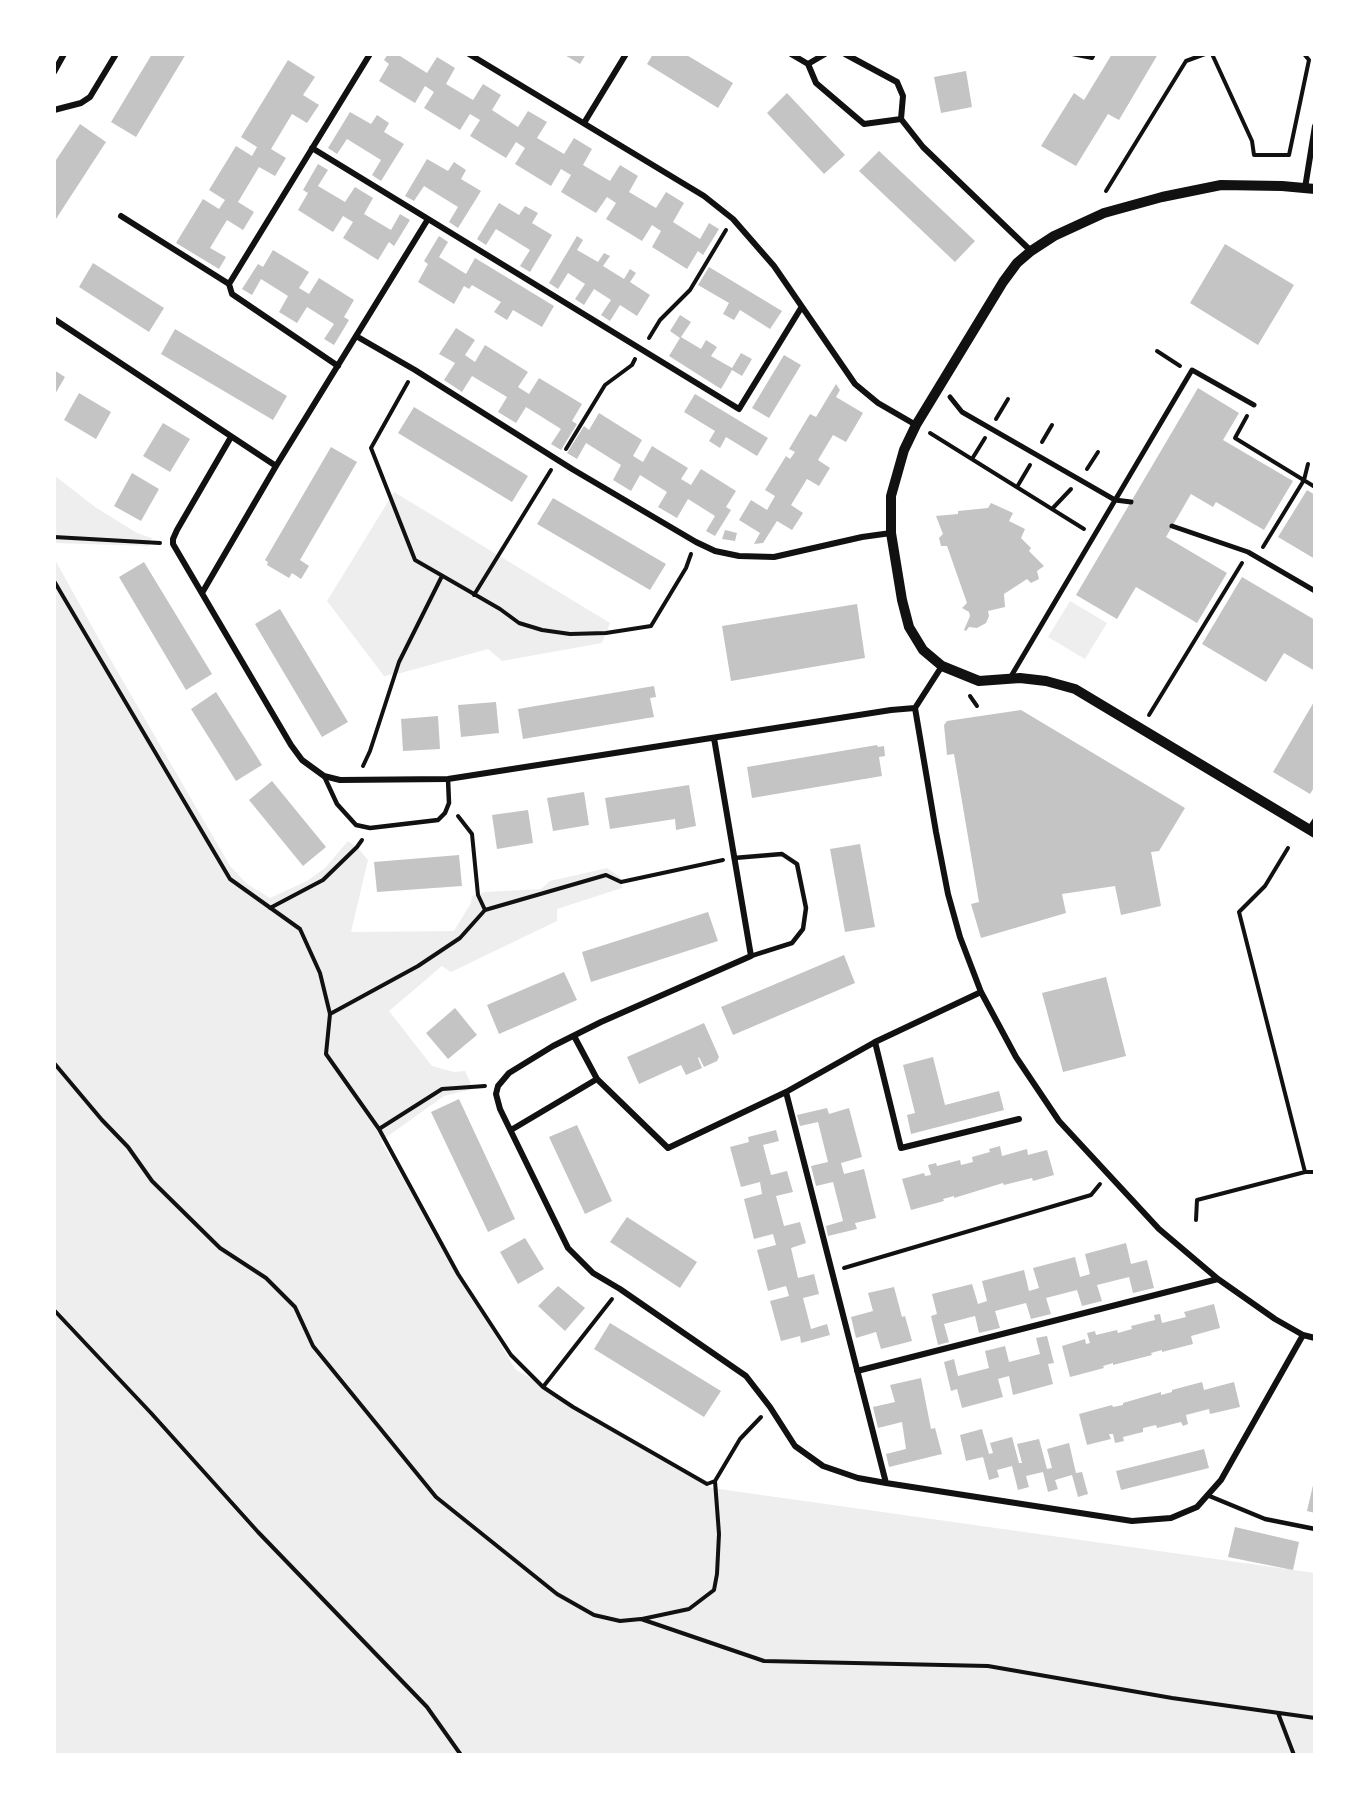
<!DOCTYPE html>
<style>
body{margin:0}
#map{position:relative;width:1369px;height:1809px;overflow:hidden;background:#fff;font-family:Inter,sans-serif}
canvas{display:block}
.frame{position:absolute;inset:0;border:56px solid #fff;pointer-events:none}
</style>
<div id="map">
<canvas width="1369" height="1809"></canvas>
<div class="frame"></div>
</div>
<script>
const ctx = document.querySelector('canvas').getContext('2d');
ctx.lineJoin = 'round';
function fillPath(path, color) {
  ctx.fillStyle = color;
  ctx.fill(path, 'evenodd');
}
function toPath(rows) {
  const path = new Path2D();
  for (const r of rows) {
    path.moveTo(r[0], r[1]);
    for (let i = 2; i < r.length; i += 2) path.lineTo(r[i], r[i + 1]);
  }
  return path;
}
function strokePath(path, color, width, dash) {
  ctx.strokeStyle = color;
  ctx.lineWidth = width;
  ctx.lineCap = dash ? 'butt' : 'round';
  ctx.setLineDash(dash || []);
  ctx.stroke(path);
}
fillPath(toPath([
 [54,475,95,507,137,533,152,538,149,546,54,543],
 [394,492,610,623,602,643,502,661,488,649,401,673,384,676,327,601],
 [54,558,105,650,230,866,247,884,270,898,307,881,325,868,348,841,357,847,368,860,351,932,454,931,471,903,472,896,485,892,541,889,550,881,607,868,621,878,622,888,557,909,557,921,451,972,442,966,389,1011,432,1066,454,1072,465,1071,473,1089,444,1096,381,1141,515,1369,712,1488,1315,1573,1315,1755,54,1755],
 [1070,601,1107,623,1085,659,1048,637]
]), '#eee');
fillPath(toPath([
 [152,54,186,54,136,137,111,122],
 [388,54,401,54,400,56,427,73,437,57,455,68,446,84,473,100,483,84,501,95,492,110,518,127,528,111,547,122,537,138,564,154,574,138,592,149,583,165,610,181,620,165,638,176,629,192,656,208,666,192,684,203,673,222,700,239,709,223,719,229,703,255,698,251,687,269,652,247,661,231,652,225,642,241,606,219,616,203,607,197,596,213,561,192,571,175,561,169,551,186,515,164,525,148,516,142,506,158,470,136,480,120,470,114,460,130,424,108,434,92,425,86,415,103,379,81,389,64,384,60],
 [563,54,586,54,580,64],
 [653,54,685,54,733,83,718,108,647,64],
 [1112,54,1158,54,1119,120,1108,114,1076,166,1041,146,1074,93,1084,100],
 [288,60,315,77,303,95,319,105,307,123,292,114,271,149,286,158,275,176,259,167,238,202,254,212,243,230,227,220,210,248,226,257,219,269,176,243,203,199,219,209,225,200,209,190,236,146,252,156,257,147,241,137],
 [966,71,972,107,941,113,934,77],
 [787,93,845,155,824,174,767,113],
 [350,112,371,124,377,115,389,123,384,132,404,144,381,181,372,175,381,160,347,139,337,154,328,148],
 [80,124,106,142,54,222,54,163],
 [879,151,975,241,955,262,859,171],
 [427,159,448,171,454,162,466,170,461,179,481,191,458,228,449,222,458,207,424,186,414,201,405,196],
 [318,164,328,170,318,186,345,202,355,187,373,198,364,214,391,230,400,214,410,220,394,246,389,242,378,260,343,238,353,222,343,216,333,232,298,210,308,193,303,190],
 [499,203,519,215,525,206,538,213,532,223,552,235,530,272,520,266,530,250,496,229,486,245,477,239],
 [439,236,448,242,439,257,466,274,475,258,554,306,542,327,513,310,507,320,494,312,501,302,472,285,469,289,464,286,454,304,418,282,428,264,424,261],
 [577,236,583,240,577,250,598,262,604,253,610,256,603,266,624,279,630,269,636,273,630,282,650,295,637,316,620,305,610,321,601,315,611,300,594,289,584,305,575,299,585,284,568,273,558,289,549,283],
 [1225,244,1294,285,1258,345,1190,303],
 [273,250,309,272,299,288,309,294,319,278,354,300,344,317,349,320,334,345,324,339,334,324,307,307,297,323,279,312,288,296,261,279,252,295,242,289,258,264,263,267],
 [93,263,164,308,149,332,79,287],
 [709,267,782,311,770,329,740,310,734,320,723,314,729,303,698,285],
 [680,315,691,322,681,337,701,349,706,340,717,347,711,356,732,368,741,353,752,359,742,376,732,370,721,389,669,356,680,338,670,331],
 [456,328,475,340,465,355,475,362,485,345,528,372,518,387,529,394,539,378,582,404,572,421,577,424,561,450,551,444,561,429,526,407,516,423,498,412,507,397,472,376,462,392,444,380,455,363,439,354],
 [175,329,287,396,273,420,161,354],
 [784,355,801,365,769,418,752,408],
 [54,370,65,377,54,396],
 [836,384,840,390,836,397,863,413,846,442,833,435,818,460,830,468,819,486,807,479,791,505,803,513,792,530,777,521,763,543,754,544,760,533,739,520,751,500,767,510,775,496,765,490,786,456,790,459,795,452,789,449,810,414,816,417],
 [1198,388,1239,413,1223,440,1293,481,1264,530,1216,502,1213,507,1191,494,1166,537,1227,573,1197,623,1136,587,1117,619,1076,595],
 [79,393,111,412,96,439,64,420],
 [695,394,768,438,757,456,726,437,720,448,709,441,715,431,684,412],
 [414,407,528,476,512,502,398,433],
 [599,413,642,440,633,456,643,462,652,446,688,468,681,479,691,485,701,469,736,491,726,507,731,510,715,536,706,531,715,516,688,499,677,518,658,507,667,492,640,475,631,491,613,480,621,465,586,443,577,459,567,453,584,426,589,430],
 [163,423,190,439,170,472,143,456],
 [331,447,357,462,300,560,309,566,301,579,292,573,289,578,267,565,268,562,265,560],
 [132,473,159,489,141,521,114,506],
 [1307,490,1315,495,1315,559,1278,537],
 [553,498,666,564,650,590,537,524],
 [991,503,1013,513,1009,521,1025,529,1021,538,1031,548,1029,551,1044,566,1037,571,1039,579,1031,583,1027,579,1004,594,1005,607,988,611,989,616,986,623,977,628,969,627,966,631,964,630,970,616,969,612,962,608,967,603,947,546,941,546,939,538,943,534,936,516,958,514,958,511,988,508],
 [725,530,737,533,735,541,722,539],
 [144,562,212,674,186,690,119,577],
 [1242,577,1315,620,1315,671,1284,653,1266,682,1202,644],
 [857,604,865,658,731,681,722,626],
 [280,609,348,722,322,737,255,624],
 [654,686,656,697,650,698,654,717,523,739,518,709],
 [216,692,262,765,236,781,191,709],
 [1315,700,1315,786,1310,794,1273,772],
 [496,702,499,733,461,737,458,705],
 [1021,710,1185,808,1159,851,1151,852,1161,906,1121,915,1115,886,1062,894,1066,913,981,938,971,904,979,902,954,754,947,755,944,725,947,721],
 [438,716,440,749,403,751,401,719],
 [877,745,878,747,884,746,885,756,879,757,882,776,752,798,747,767],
 [272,781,326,847,303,866,249,800],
 [689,785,696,826,676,830,675,819,610,829,605,798],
 [584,792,589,825,553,831,547,798],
 [528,810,533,843,497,849,492,815],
 [860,844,875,927,845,932,830,849],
 [459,855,462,886,377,892,374,862],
 [708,912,718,941,591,982,582,952],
 [844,955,855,983,733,1035,721,1007],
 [564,972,577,1000,499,1034,487,1005],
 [1106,977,1126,1056,1063,1072,1042,993],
 [455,1008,477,1035,448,1059,426,1033],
 [704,1023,716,1050,719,1057,717,1061,704,1067,699,1057,698,1058,702,1068,686,1075,681,1065,639,1084,627,1057],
 [933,1057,945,1105,999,1091,1004,1110,911,1134,907,1115,915,1113,903,1065],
 [459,1099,515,1219,488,1232,431,1112],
 [827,1108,829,1114,849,1108,862,1157,841,1163,844,1174,864,1169,876,1218,855,1223,857,1229,828,1236,826,1226,843,1221,833,1182,816,1186,811,1166,828,1162,818,1122,800,1126,797,1115],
 [577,1125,612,1201,585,1214,549,1137],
 [776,1130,779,1141,763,1145,771,1175,787,1171,793,1192,776,1196,784,1226,800,1222,806,1243,791,1248,798,1278,814,1274,819,1294,803,1298,811,1329,827,1324,830,1335,801,1343,800,1336,781,1341,770,1301,789,1296,786,1286,768,1291,757,1250,776,1245,773,1234,754,1239,744,1199,762,1194,760,1182,741,1187,730,1147,749,1142,748,1137],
 [1000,1146,1002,1156,1027,1149,1028,1155,1047,1150,1054,1175,1033,1181,1032,1178,1004,1185,1003,1183,954,1198,954,1196,943,1199,944,1201,911,1210,902,1179,924,1173,925,1176,931,1175,928,1165,936,1163,937,1166,960,1160,961,1165,973,1162,972,1157,990,1152,989,1149],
 [627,1217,697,1262,680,1288,610,1242],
 [525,1238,544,1269,518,1284,500,1252],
 [1126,1243,1131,1264,1147,1260,1154,1288,1133,1293,1129,1277,1097,1285,1102,1301,1082,1306,1077,1290,1046,1298,1051,1314,1031,1319,1026,1303,995,1311,1000,1328,979,1333,975,1316,944,1324,949,1342,938,1345,931,1316,937,1314,932,1294,972,1284,978,1304,987,1301,982,1281,1024,1270,1029,1291,1039,1288,1033,1268,1075,1257,1080,1277,1090,1274,1085,1254],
 [558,1286,585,1308,565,1331,538,1306],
 [894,1287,902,1317,905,1316,912,1341,881,1349,876,1332,856,1338,851,1317,873,1311,868,1293],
 [1214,1304,1220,1328,1191,1336,1193,1344,1162,1352,1162,1350,1151,1353,1152,1355,1113,1365,1113,1363,1103,1366,1104,1368,1070,1377,1062,1346,1085,1339,1086,1344,1090,1343,1087,1333,1095,1331,1096,1335,1117,1330,1118,1333,1132,1329,1131,1326,1155,1320,1154,1315,1160,1314,1162,1323,1186,1317,1184,1312],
 [610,1323,721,1391,704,1417,594,1349],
 [1047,1336,1054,1363,1048,1364,1053,1384,1013,1395,1009,1376,998,1379,1003,1397,962,1408,957,1389,951,1391,944,1362,954,1359,958,1376,989,1368,985,1351,1005,1346,1009,1362,1040,1354,1036,1338],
 [921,1378,931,1429,935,1428,942,1454,889,1467,886,1454,906,1449,902,1422,878,1428,873,1407,895,1402,890,1385],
 [1202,1382,1204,1390,1234,1382,1240,1407,1210,1414,1209,1409,1186,1415,1188,1424,1183,1426,1181,1422,1157,1428,1156,1425,1143,1428,1143,1432,1123,1437,1124,1441,1115,1443,1113,1434,1109,1434,1111,1439,1087,1445,1079,1414,1112,1405,1113,1407,1123,1405,1123,1403,1161,1392,1161,1395,1172,1392,1172,1390],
 [982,1429,989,1454,993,1453,990,1443,1012,1437,1019,1463,1022,1463,1017,1444,1039,1439,1047,1469,1052,1468,1047,1449,1069,1443,1076,1473,1082,1472,1088,1494,1078,1497,1072,1475,1055,1480,1058,1489,1048,1492,1043,1472,1026,1476,1029,1487,1018,1490,1012,1466,997,1470,999,1477,989,1480,983,1457,966,1461,960,1435],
 [1204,1449,1209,1468,1121,1490,1116,1471],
 [1314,1481,1315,1481,1315,1513,1307,1511],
 [1235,1527,1299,1542,1293,1570,1228,1557]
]), '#c4c4c4');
strokePath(toPath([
 [1072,54,1092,58,1094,54],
 [1212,54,1252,141,1254,155,1289,155,1309,60,1304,54],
 [1106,191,1186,61,1205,54],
 [649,338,660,320,690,290,726,230],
 [1157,351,1180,366],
 [408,382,371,448,415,560,500,609,519,623,542,630,570,634,606,633,651,626,686,568,691,554],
 [1247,416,1235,438,1315,487],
 [996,419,1008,399],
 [930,433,1084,529],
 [1042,442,1052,425],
 [566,449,605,385,632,365,635,359],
 [972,459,985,438],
 [1087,469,1098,452],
 [1017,487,1030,465],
 [1052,509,1071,489],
 [54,537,160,543],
 [1263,547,1304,480,1308,464],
 [54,581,230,879,300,929,320,973,330,1014,326,1054,379,1129,458,1274,511,1355,543,1387,573,1407,707,1484,715,1481,740,1439,761,1417],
 [474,595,551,470],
 [970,696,977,706],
 [1149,715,1242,563],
 [363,766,370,751,399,662,442,576],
 [458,816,472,834,478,895,485,910,606,875,621,882,723,860],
 [270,908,323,880,357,847,362,840],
 [330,1014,418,966,460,938,485,910],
 [54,1063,102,1120,128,1147,152,1181,220,1248,266,1278,295,1307,313,1346,436,1497,557,1594,594,1615,620,1621,641,1619,764,1661,988,1666,1172,1698,1315,1718],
 [379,1129,442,1089,485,1086],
 [1305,1172,1315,1172],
 [1196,1220,1197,1200,1305,1172,1239,912,1265,886,1288,848],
 [844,1268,1091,1195,1100,1184],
 [54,1310,151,1413,258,1532,427,1707,461,1755],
 [543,1387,612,1299],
 [642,1619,689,1609,714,1590,717,1574,719,1534,715,1481],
 [1278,1713,1294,1755]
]), '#111', 4);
strokePath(toPath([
 [324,776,337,804,356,825,370,828,438,820,445,813,449,803,448,779],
 [734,858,782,854,797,864,806,908,803,929,792,943,751,956],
 [1207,1495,1265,1519,1315,1529]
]), '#111', 4.5);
strokePath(toPath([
 [950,397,962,412,1115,500,1131,502],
 [1172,526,1248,552,1315,591],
 [1010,678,1192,370,1254,405],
 [1309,829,1315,820]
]), '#111', 5);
strokePath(toPath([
 [469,54,704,196,733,219,774,266,855,384,878,403,916,425],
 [791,54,808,64,816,83,864,124,901,119],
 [845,54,897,82,903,96,901,119,923,147,1031,251],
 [808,64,825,54],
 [54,72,64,54],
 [54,110,81,103,90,97,116,54],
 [584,123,626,54],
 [312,148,739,409,801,308],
 [1305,188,1315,126],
 [121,216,229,284,370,54],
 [229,284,232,294,338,366],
 [54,319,276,466],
 [356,336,428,219],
 [231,437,177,530,173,539,173,544,291,745,302,760,324,776,340,780,448,779,891,710,915,708],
 [202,593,276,466,356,336,415,370,572,469,696,542,715,551,739,556,774,557,862,537,891,533],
 [942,666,915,708,936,832,948,894,960,937,981,992,1016,1057,1059,1121,1159,1229,1218,1279,1275,1319,1303,1335,1315,1338],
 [714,738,751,956,601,1022,553,1046,509,1073,498,1086,496,1094,500,1109,568,1248,593,1273,620,1289,746,1376,770,1407,795,1446,823,1466,858,1478,886,1483,1132,1521,1171,1518,1197,1507,1221,1480,1303,1335],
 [574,1036,597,1079,668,1148,786,1092,875,1042,981,992],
 [875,1042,901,1148,1019,1119],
 [786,1092,886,1483],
 [511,1130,597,1079],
 [857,1371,1218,1279]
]), '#111', 6);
strokePath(toPath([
 [1315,189,1282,186,1221,185,1162,197,1104,213,1054,236,1031,251,1017,263,1003,282,916,425,904,450,891,496,891,533,902,600,909,627,923,650,942,666,979,681,1020,678,1046,681,1075,689,1315,833]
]), '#111', 10);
</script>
